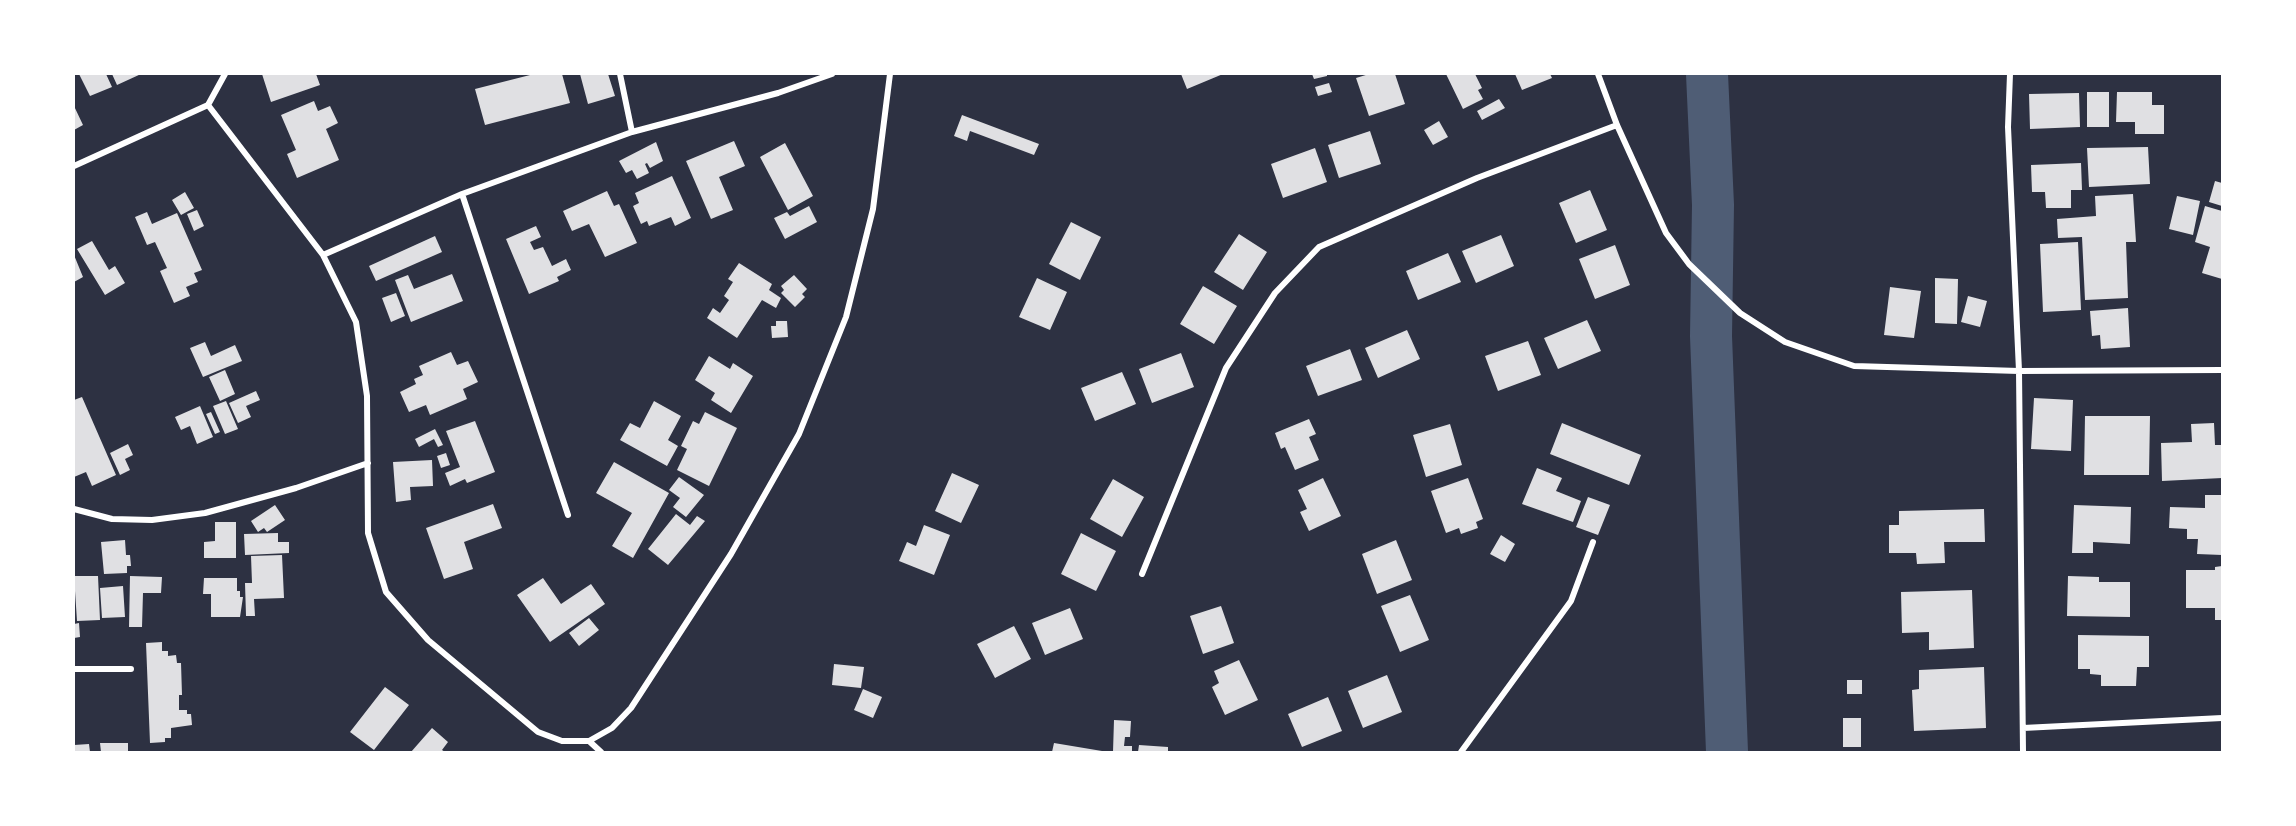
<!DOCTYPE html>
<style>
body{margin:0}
#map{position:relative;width:2296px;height:826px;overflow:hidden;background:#2d3142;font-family:Raleway,sans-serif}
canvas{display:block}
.frame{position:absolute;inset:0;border:75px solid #fff;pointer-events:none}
</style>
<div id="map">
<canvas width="2296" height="826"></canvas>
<div class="frame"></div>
</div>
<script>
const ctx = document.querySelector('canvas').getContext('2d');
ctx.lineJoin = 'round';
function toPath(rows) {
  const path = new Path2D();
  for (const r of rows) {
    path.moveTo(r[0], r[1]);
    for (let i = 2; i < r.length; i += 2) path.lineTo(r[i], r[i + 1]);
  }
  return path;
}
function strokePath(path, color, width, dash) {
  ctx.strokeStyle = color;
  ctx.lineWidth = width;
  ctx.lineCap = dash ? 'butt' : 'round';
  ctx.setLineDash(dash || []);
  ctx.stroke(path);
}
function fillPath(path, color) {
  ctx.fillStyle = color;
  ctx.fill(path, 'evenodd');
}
strokePath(toPath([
 [1707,74,1713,205,1711,336,1727,752]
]), '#4f5d75', 42);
fillPath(toPath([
 [79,74,106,74,112,87,90,96],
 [112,74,141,74,117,85],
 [262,74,316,74,320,85,271,102],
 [534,74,562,74,570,103,485,125,475,89],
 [580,74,608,74,615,96,588,104],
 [1181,74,1223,74,1187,89],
 [1312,74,1327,74,1327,76,1314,79],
 [1369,74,1395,74,1405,104,1369,116,1356,78],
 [1446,74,1475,74,1482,88,1478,90,1483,99,1463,109],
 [1515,74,1550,74,1552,78,1522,90],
 [1329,83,1332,92,1318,96,1315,87],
 [2087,92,2109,92,2109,127,2087,127],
 [2117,92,2152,92,2152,105,2164,105,2164,134,2135,134,2135,122,2116,122],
 [2079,93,2080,127,2030,129,2029,94],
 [1499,99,1505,108,1482,120,1477,111],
 [314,101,318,111,330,106,338,123,326,129,339,160,297,178,287,154,296,150,281,115],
 [74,106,83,125,74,130],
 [962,115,1039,144,1034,155,970,131,967,141,954,136],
 [1439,121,1448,137,1433,145,1424,130],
 [1370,131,1381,164,1339,178,1328,145],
 [734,141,745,166,719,177,733,210,711,219,686,161],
 [656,142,663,161,650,168,647,163,645,164,649,173,637,179,632,170,626,173,619,161],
 [785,143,813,196,788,210,760,157],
 [2148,147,2150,184,2089,187,2087,148],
 [1315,148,1327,182,1283,198,1271,164],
 [2081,163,2082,190,2071,190,2071,208,2046,208,2045,192,2032,192,2031,165],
 [672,176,691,218,675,226,671,217,649,226,647,221,641,224,633,206,639,203,635,193],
 [2215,181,2222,183,2222,206,2209,202],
 [1590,190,1607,230,1576,243,1559,203],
 [607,191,614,206,619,204,637,243,605,257,589,224,572,231,563,211],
 [185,192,194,208,181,215,172,200],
 [2133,194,2136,242,2126,242,2128,298,2085,300,2082,237,2058,238,2057,219,2096,216,2095,196],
 [2177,196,2200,201,2193,235,2169,229],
 [809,206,817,222,785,239,774,218,787,212,790,216],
 [2205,206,2222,211,2222,279,2202,273,2210,247,2195,242],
 [197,210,204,226,194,231,187,214],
 [147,212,152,224,177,213,202,270,194,273,198,282,186,287,190,296,174,303,160,271,167,268,155,242,147,245,135,217],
 [1071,222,1101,237,1080,280,1049,264],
 [536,226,541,237,530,242,534,250,543,247,552,266,566,259,571,270,557,277,559,281,529,294,506,239],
 [1239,234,1267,252,1243,290,1214,272],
 [1501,235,1514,266,1476,283,1462,251],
 [435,236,442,252,376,281,369,266],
 [92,241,109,270,115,266,125,283,105,295,77,249],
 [2078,242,2081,310,2043,312,2040,244],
 [1615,245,1630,285,1595,299,1579,259],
 [1448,253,1461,282,1418,300,1406,271],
 [74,255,83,277,74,282],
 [739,263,772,284,769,290,781,298,776,308,762,300,737,338,707,318,713,308,720,313,729,300,724,296,733,282,728,279],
 [452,274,463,301,411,322,395,280,408,275,414,289],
 [794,275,807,289,802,294,805,297,795,307,781,293,784,290,781,286],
 [1037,278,1067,292,1050,330,1019,317],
 [1935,278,1958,279,1957,324,1935,323],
 [1203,286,1237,306,1214,344,1180,324],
 [1890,287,1921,291,1914,338,1884,335],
 [396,293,405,316,391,322,382,298],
 [1968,296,1987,301,1980,327,1961,322],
 [2128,308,2130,347,2101,349,2100,335,2092,336,2090,311],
 [1587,320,1601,351,1558,369,1544,338],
 [776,321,787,321,788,337,772,338,771,326,776,326],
 [1407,330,1420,359,1378,378,1365,348],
 [1528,341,1541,375,1498,391,1485,356],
 [205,342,211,356,235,345,242,361,203,377,190,348],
 [1350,349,1362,380,1318,396,1306,366],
 [451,352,457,365,468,361,478,382,463,389,467,399,430,415,426,405,409,412,400,392,416,384,414,379,423,375,419,366],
 [1181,353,1194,387,1152,403,1139,369],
 [709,356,730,369,733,363,753,376,731,413,711,400,715,393,695,380],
 [225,370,235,394,220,401,209,377],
 [1122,372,1136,404,1095,421,1081,388],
 [256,391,260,400,246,406,251,417,238,423,229,403],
 [82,397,116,475,92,486,86,472,74,477,74,400],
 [2034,398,2073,400,2071,451,2031,449],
 [226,401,238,429,225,434,213,406],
 [654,401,681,416,668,440,678,446,667,466,620,440,630,423,640,428],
 [200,406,213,437,197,444,190,426,181,430,175,417],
 [211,412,220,432,215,434,206,414],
 [705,412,737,428,709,486,677,470,687,449,681,446,693,421,699,424],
 [2085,416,2150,416,2149,475,2084,475],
 [1309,419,1316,434,1309,437,1319,460,1295,470,1285,447,1281,449,1275,433],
 [475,421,495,472,467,483,465,479,450,486,445,473,460,467,446,431],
 [1562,423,1641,455,1629,485,1550,454],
 [2214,423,2215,445,2222,445,2222,478,2162,481,2161,443,2192,442,2191,424],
 [1450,424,1462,465,1426,477,1413,435],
 [435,429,443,445,438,447,434,439,419,447,415,439],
 [128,444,133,455,125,459,130,470,120,475,110,453],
 [446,453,450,465,441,468,437,456],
 [432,460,433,486,410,487,411,500,396,502,393,462],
 [614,462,669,493,633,558,612,546,632,513,596,493],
 [1537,468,1562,478,1556,491,1581,501,1573,522,1522,504],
 [952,473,979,485,961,523,935,511],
 [679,477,704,495,686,517,673,507,680,498,669,490],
 [1323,478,1341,516,1309,531,1300,512,1307,509,1298,490],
 [1468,478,1483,519,1476,522,1478,528,1461,534,1459,528,1446,533,1431,491],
 [1113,479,1144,497,1122,537,1090,519],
 [2205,495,2222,495,2222,555,2197,554,2198,539,2187,539,2187,529,2169,528,2170,507,2205,508],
 [1588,497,1610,505,1598,535,1576,527],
 [493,504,502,528,464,542,473,569,444,579,426,528],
 [275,505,285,520,267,532,264,528,258,532,251,521],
 [2074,505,2131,507,2130,544,2093,542,2093,553,2072,553],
 [1984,509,1985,542,1944,542,1945,563,1917,564,1916,553,1889,553,1889,525,1899,525,1899,511],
 [676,514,690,525,697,516,705,521,668,565,648,549],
 [215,522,236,522,236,558,204,558,204,542,215,541],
 [924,525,950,535,934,575,899,561,907,542,916,546],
 [278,533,278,542,289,542,289,553,245,555,244,534],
 [1081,533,1116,551,1096,591,1061,574],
 [1501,535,1515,544,1505,562,1490,554],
 [125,540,126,555,130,555,131,566,127,566,127,573,104,574,101,542],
 [1396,540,1412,580,1377,594,1362,554],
 [282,555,284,598,254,599,255,616,246,616,245,583,252,583,251,556],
 [2222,566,2222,620,2215,620,2215,608,2186,608,2186,570,2215,570,2215,567],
 [74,576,98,576,100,620,77,621],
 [130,576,162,577,161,593,143,593,142,627,129,627],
 [2068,576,2099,577,2099,582,2130,582,2130,617,2067,616],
 [204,578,237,578,237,591,240,591,240,597,243,597,240,617,211,617,211,594,203,594],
 [543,578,561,604,591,584,605,604,550,642,517,595],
 [123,586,125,617,102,618,100,588],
 [1972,590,1974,648,1929,650,1929,632,1902,633,1901,592],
 [1410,595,1429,640,1400,652,1381,606],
 [1221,606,1234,643,1203,654,1190,616],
 [1070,608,1083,639,1045,655,1032,623],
 [589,618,599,630,579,646,569,633],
 [79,623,80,637,74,638,74,624],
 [1014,626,1031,659,995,678,977,644],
 [2078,635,2149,636,2149,667,2137,667,2136,686,2101,686,2101,675,2090,674,2090,669,2078,669],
 [162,642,162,651,168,651,168,656,176,655,177,663,181,663,182,695,179,695,179,710,187,710,187,714,191,714,192,725,171,728,171,738,165,738,165,742,150,743,146,643],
 [1239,660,1258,700,1225,715,1212,687,1219,683,1214,671],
 [834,664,864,667,861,688,832,685],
 [1984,667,1986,728,1914,731,1912,690,1919,689,1919,670],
 [1387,675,1402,712,1363,728,1348,691],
 [1847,680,1862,680,1862,694,1847,694],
 [385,687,409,705,374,750,350,732],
 [863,689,882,697,873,718,854,710],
 [1328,697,1342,731,1302,747,1288,714],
 [1843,718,1861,718,1861,747,1843,747],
 [1114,720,1131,721,1130,737,1125,737,1124,746,1132,746,1132,752,1113,752],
 [432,728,448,742,442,750,445,752,411,752],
 [100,743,128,743,128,752,101,752],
 [1054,743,1102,751,1102,752,1052,752],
 [89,744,90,752,74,752,74,745],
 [1139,745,1168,747,1168,752,1138,752]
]), '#e0e0e3');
strokePath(toPath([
 [620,74,632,132],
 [1598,74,1617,125,1666,233,1689,264,1740,313,1785,342,1854,366,2019,371,2222,370],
 [2010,74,2008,127,2019,371,2023,752],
 [208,105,323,255,356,322,367,396,368,533,386,592,428,640,538,732,562,741,589,741],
 [74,166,208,105,225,74],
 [462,194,568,515],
 [323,255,462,194,632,132,778,93,832,74],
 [74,509,112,519,152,520,205,513,296,488,368,463],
 [1142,574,1226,368,1275,293,1319,247,1477,178,1617,125],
 [74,669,131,669],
 [2023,728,2222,718],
 [589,741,612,728,631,708,731,554,799,434,846,317,873,209,890,74],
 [589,741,601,752],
 [1461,752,1571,601,1593,542]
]), '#fff', 6);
</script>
